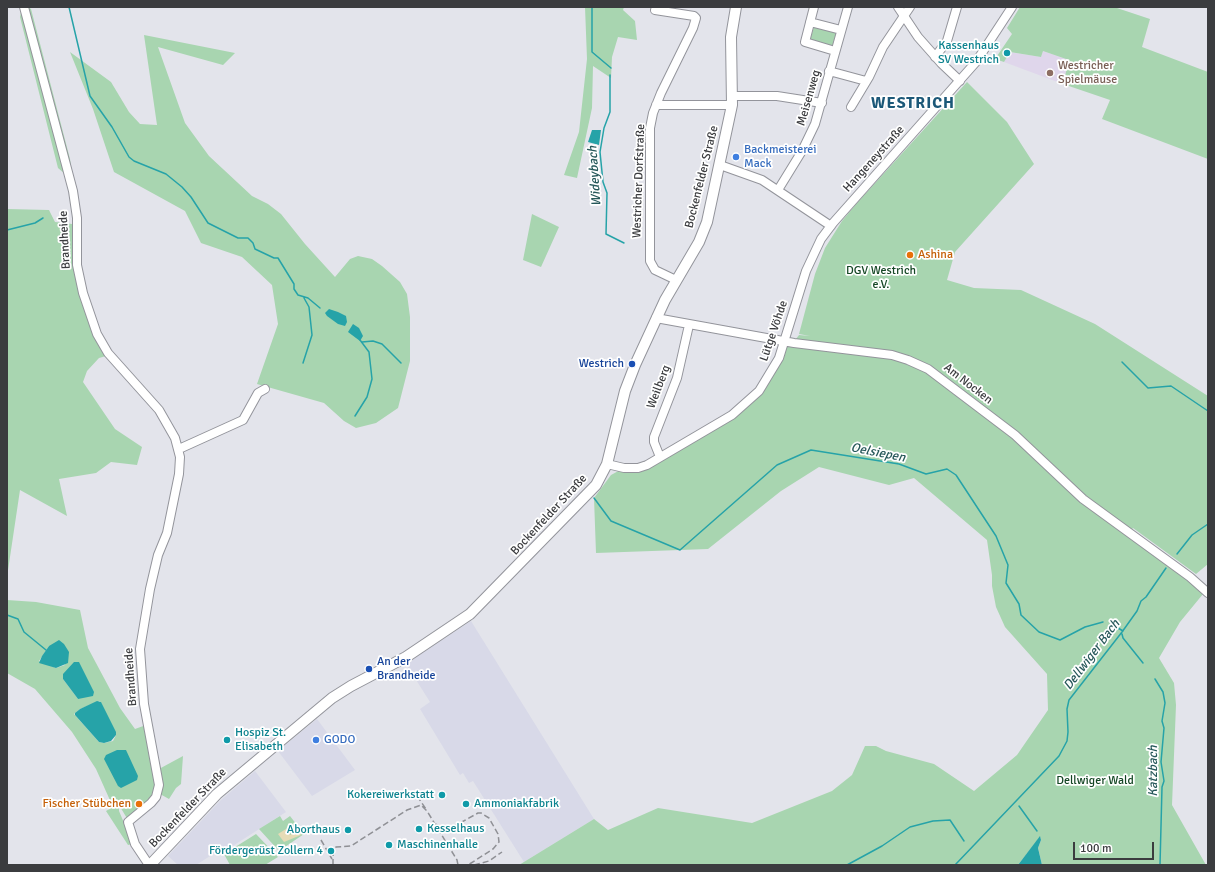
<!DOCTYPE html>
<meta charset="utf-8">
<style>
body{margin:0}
#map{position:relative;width:1215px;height:872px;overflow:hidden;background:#e3e4eb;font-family:Signika,sans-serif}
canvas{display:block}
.frame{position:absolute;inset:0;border:8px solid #3b3c3f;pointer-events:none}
.scale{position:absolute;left:1073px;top:842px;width:81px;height:18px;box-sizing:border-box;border:2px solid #3b3c3f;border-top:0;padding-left:5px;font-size:12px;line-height:14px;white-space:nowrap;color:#3b3c3f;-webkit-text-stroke:3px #fff;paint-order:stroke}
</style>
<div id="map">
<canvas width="1215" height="872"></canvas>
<div class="frame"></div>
<div class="scale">100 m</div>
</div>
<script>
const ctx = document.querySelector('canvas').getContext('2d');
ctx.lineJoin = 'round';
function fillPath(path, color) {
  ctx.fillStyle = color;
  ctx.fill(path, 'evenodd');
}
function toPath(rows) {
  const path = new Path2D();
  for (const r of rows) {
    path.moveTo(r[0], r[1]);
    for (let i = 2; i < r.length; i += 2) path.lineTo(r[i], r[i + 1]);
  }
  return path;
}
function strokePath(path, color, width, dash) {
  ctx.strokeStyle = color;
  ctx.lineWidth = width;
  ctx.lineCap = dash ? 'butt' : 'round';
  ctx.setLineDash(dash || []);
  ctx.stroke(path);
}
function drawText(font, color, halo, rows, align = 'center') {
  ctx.font = font + ' Signika,sans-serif';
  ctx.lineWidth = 3.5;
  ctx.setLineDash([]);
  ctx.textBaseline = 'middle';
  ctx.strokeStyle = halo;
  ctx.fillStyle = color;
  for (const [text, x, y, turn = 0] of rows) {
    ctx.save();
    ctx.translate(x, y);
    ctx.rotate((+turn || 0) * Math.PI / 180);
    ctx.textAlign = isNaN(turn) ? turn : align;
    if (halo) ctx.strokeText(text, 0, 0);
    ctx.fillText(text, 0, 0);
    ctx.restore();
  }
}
fillPath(toPath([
 [471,621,594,819,524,862,473,781,469,783,463,773,460,775,420,709,430,702,406,664],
 [317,719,355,770,312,796,278,751],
 [255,771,286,812,220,854,218,851,196,865,178,865,168,856,221,800]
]), '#d8d9e8');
fillPath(toPath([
 [1043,51,1069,60,1063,84,1004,62,1009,52,1041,57]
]), '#dfd6eb');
fillPath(toPath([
 [22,7,28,7,31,9,70,159,73,181,58,168,20,17],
 [585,7,624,7,623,10,635,21,637,40,618,37,612,57,611,78,593,66,592,108,577,178,564,175,579,132,587,59],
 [1020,7,1114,7,1150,19,1142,47,1208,72,1208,159,1102,119,1110,100,1063,84,1069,60,1043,51,1041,57,1010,52,1004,62,995,59,1012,34,1007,28],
 [814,27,836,33,832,47,810,40],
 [144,35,235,53,223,65,158,47,185,123,209,156,252,196,268,204,281,214,305,244,335,277,350,259,358,256,372,259,382,266,400,282,407,294,410,317,410,361,398,408,376,423,356,428,344,421,324,403,257,384,278,324,272,285,242,257,201,243,185,211,114,172,93,109,70,52,111,82,129,112,140,124,157,125],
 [967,82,1007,122,1034,164,955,252,947,280,974,288,1021,290,1095,324,1208,396,1208,564,1196,574,1133,528,1128,534,1197,586,1203,594,1180,622,1159,658,1174,683,1176,705,1172,805,1206,865,1042,865,1038,848,1041,840,1040,837,1018,865,519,865,594,819,608,830,658,808,752,823,832,791,852,775,865,746,876,746,886,751,934,764,974,791,1017,755,1048,710,1047,674,1005,627,996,607,992,586,992,575,987,540,914,478,889,485,819,467,781,491,708,549,596,553,594,498,611,475,624,468,638,468,749,401,784,341,793,343,799,335,810,336,799,334,815,274,825,248,842,221,857,203],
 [7,209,49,210,55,222,72,224,74,253,106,356,99,358,87,371,83,382,115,429,142,447,137,465,111,462,96,473,59,479,67,516,20,490,7,577],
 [532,214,559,227,541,267,523,260],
 [7,600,36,602,80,610,88,648,120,708,135,729,146,725,157,774,152,799,128,820,119,805,119,811,133,844,128,845,106,811,113,807,96,769,72,732,35,689,7,673],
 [49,646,65,665,56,668,39,661],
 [79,662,78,699,63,679],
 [100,701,116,735,113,741,104,743,99,742,74,714,80,709],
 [183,756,181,784,176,788,169,799,160,794,159,769],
 [280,816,283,821,290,816,304,834,279,851,259,829],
 [256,834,278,857,265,865,230,865,224,854]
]), '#a8d5b0');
fillPath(toPath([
 [286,829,290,835,298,830,301,835,284,842,278,834]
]), '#e5dbb6');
fillPath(toPath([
 [592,130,601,130,599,145,588,142],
 [329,309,338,312,346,316,347,322,345,326,338,324,327,316,325,313],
 [353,324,359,328,363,336,360,341,348,332],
 [59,640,64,644,69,652,68,663,56,668,39,663,42,656,49,646],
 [74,662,79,662,94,692,93,696,78,699,63,679,63,674],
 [97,701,101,702,116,732,116,735,111,741,104,743,99,742,75,715,75,713,80,709],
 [117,750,126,750,138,776,137,780,121,788,118,786,104,759,106,755],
 [1040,836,1041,840,1038,848,1042,865,1018,865]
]), '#26a3a8');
strokePath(toPath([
 [69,7,90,96,112,127,129,157,134,161,166,174,182,187,191,197,208,223,238,238,248,238,253,243,255,249,274,258,278,258,294,284,294,289,298,295,308,298,320,308],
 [592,7,592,52,611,68],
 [610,75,610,112,604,128,600,152,603,182,607,193,606,234,624,243],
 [7,230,35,223,43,218],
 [362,342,373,341,382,344,401,363],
 [1122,362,1148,388,1171,386,1208,411],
 [303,363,312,335,309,307,304,298],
 [355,416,367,397,372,379,369,352,360,340],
 [594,498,611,521,680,550,777,465,811,450,899,464,926,474,947,469,956,475,996,536,1008,565,1006,583,1019,604,1021,615,1039,632,1060,640,1085,627,1103,622],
 [1177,554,1192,535,1208,524],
 [7,615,18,619,24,632,46,650],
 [1118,628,1123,631],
 [1122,634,1123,638,1143,663],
 [1155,679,1163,692,1165,703,1162,721,1164,728,1161,762,1164,781,1162,787,1160,865],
 [1019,806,1037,831],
 [847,865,882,846,910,827,933,821,950,820,964,841],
 [955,865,1059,756,1067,741,1068,732,1067,709,1069,700,1122,632,1137,611,1141,601,1146,597,1166,568]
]), '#26a3a8', 1.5);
const minor = toPath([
 [24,7,73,191,77,218,77,265,83,293,97,334,108,353,159,410,175,438,180,457,179,474,167,533,158,555,150,589,140,649,144,704,159,785,156,797,151,803,128,822,135,844,149,865],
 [814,7,805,42,835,51],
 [898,7,918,37,941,63,960,81],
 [655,10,694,16,696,18,693,28,661,93,653,113,650,128,650,261,655,270,676,280],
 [810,22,841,30],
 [935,57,947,41,957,7],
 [829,71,866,81],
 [733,96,777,96,822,103],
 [656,105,732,105],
 [851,107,869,77,883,47,910,7],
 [720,165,762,180,831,226],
 [778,190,802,151,815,124,848,7],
 [656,318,794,343,892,355,908,360,928,369,1015,435,1083,499,1190,577,1208,593],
 [179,449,243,420,258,393,265,389],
 [660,457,654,442,654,437,677,378,689,325],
 [607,464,624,468,638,468,647,465,732,415,759,391,779,358,806,271,821,239,833,223,976,62,1012,7]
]);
const major = toPath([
 [150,865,217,794,332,698,351,686,406,657,470,614,596,485,607,464,625,391,635,365,665,300,699,242,707,222,732,105,731,37,736,7]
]);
strokePath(minor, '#93949b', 10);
strokePath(major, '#93949b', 12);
strokePath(minor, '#fff', 8);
strokePath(major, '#fff', 10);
strokePath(toPath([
 [417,796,426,809],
 [436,824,442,828,451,828,478,813,481,813,489,818,498,834,499,842,493,849,468,865],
 [321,840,332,859],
 [333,865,333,852,336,847,351,846,407,810,421,805,427,811,457,860,458,865],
 [474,865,489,861,502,852]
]), '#8f9095', 1.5, [6, 3]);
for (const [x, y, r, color] of [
 [1007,53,4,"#0f9aa8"],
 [1050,73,4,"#8d6e63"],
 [736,157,4,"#3f7fe0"],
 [910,255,4,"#e8710a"],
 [632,364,4,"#1a4fb4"],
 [369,669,4,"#1a4fb4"],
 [227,740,4,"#0f9aa8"],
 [316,740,4,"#3f7fe0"],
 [442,795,4,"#0f9aa8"],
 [139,804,4,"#e8710a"],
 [466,804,4,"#0f9aa8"],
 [419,829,4,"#0f9aa8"],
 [348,830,4,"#0f9aa8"],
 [389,845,4,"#0f9aa8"],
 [331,851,4,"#0f9aa8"]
]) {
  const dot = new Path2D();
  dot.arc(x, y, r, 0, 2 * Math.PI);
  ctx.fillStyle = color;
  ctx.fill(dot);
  strokePath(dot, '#fff', 1.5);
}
drawText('12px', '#0d838f', '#fff', [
 ["Kassenhaus",999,46],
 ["SV Westrich",999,60],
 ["Hospiz St.",235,733,"left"],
 ["Elisabeth",235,747,"left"],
 ["Kokereiwerkstatt",434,795],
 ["Ammoniakfabrik",474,804,"left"],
 ["Kesselhaus",427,829,"left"],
 ["Aborthaus",340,830],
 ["Maschinenhalle",397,845,"left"],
 ["Fördergerüst Zollern 4",323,851]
], 'right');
drawText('12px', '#785e54', '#fff', [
 ["Westricher",1058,66],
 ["Spielmäuse",1058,80]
], 'left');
drawText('12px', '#3b3c3f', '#fff', [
 ["Meisenweg",809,98,-74],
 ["Hangeneystraße",874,159,-48],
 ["Bockenfelder Straße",702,177,-76],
 ["Westricher Dorfstraße",639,181,-88],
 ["Brandheide",65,240,-93],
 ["Lütge Vöhde",774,331,-71],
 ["Am Nocken",968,384,38],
 ["Weilberg",659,387,-69],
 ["Bockenfelder Straße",549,515,-47],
 ["Brandheide",131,677,-94],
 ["Bockenfelder Straße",188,808,-46]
]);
drawText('12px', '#366cbe', '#fff', [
 ["Backmeisterei",744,150],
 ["Mack",744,164],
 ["GODO",324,740]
], 'left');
drawText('12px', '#c56008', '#fff', [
 ["Ashina",918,255],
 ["Fischer Stübchen",131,804,"right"]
], 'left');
drawText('12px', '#144624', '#fff', [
 ["DGV Westrich",881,271],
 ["e.V.",881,285],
 ["Dellwiger Wald",1095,781]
]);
drawText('12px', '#164399', '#fff', [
 ["Westrich",624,364],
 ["An der",377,662,"left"],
 ["Brandheide",377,676,"left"]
], 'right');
drawText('italic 13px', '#27585a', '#fff', [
 ["Wideybach",595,176,-94],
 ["Oelsiepen",878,453,11],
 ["Dellwiger Bach",1092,655,-53],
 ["Katzbach",1154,771,-90]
]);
ctx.letterSpacing = '1px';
drawText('bold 16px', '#1c5878', '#fff', [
 ["WESTRICH",913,104]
]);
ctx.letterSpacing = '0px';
</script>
